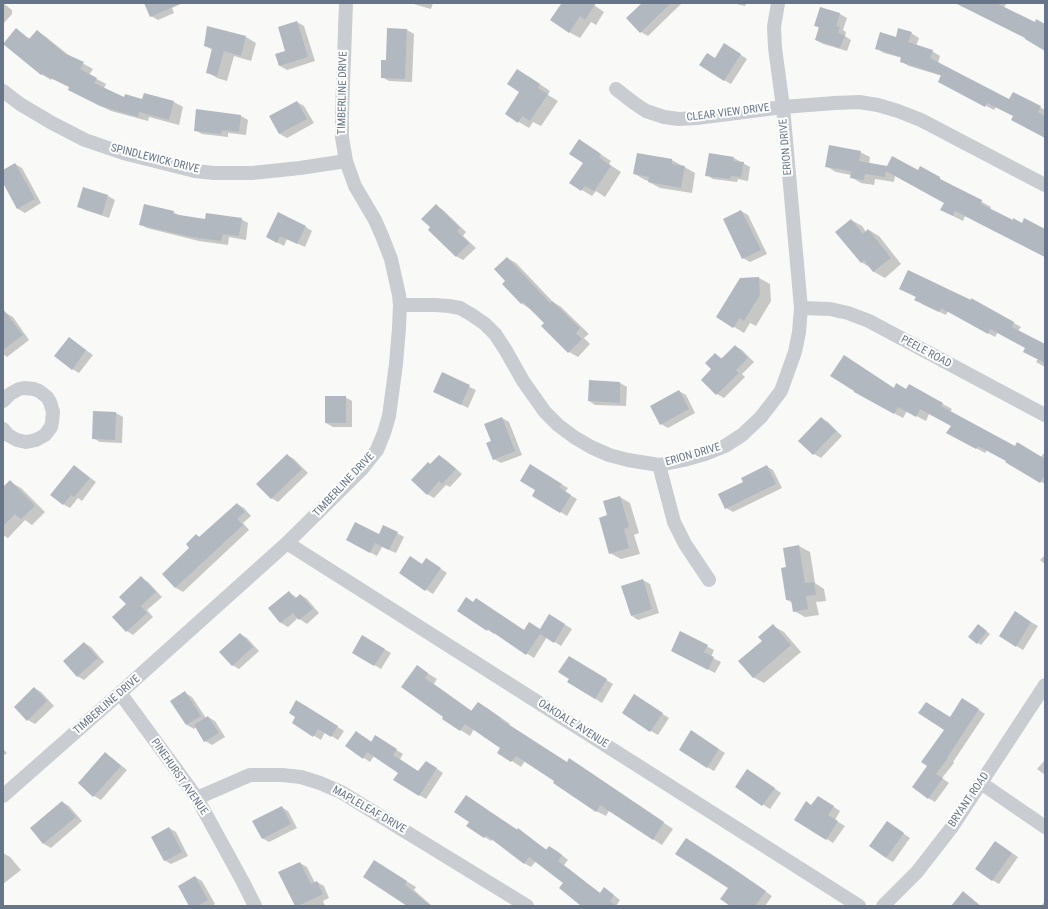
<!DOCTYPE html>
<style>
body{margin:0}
#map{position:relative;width:1048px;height:909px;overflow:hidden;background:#f9f9f7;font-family:"Roboto Condensed",sans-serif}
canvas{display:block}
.frame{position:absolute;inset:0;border:4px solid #66758a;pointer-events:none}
</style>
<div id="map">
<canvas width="1048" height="909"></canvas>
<div class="frame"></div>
</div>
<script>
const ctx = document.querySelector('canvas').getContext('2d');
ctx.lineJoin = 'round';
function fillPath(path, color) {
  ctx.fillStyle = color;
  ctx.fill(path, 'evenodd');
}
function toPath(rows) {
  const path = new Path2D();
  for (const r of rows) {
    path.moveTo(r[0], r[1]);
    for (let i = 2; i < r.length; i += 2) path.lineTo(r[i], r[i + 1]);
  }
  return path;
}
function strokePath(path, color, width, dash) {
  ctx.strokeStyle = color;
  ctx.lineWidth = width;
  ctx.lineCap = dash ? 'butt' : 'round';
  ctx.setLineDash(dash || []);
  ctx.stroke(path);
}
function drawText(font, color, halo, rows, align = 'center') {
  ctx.font = font + ' "Roboto Condensed",sans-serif';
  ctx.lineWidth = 4;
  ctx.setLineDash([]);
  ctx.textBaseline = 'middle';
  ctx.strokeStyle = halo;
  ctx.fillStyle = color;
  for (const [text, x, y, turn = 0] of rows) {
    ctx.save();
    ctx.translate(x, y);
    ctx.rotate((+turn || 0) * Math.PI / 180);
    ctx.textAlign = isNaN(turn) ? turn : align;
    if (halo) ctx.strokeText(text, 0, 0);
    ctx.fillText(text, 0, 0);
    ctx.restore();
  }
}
fillPath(toPath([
 [3,3,12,10,12,14,3,24],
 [145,3,170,3,174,13,158,20,151,16],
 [410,3,433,3,431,9],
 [562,3,591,3,604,12,596,25,591,22,580,38,569,32],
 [644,3,682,3,648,36,641,32],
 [732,3,746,3,745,6],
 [962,3,1004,3,1006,4,1004,8,1035,23,1045,25,1045,50,1026,38],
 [821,8,840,14,847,18,843,30,846,32,845,36,851,40,847,51,823,44,816,40,819,28,815,25],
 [297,22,304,26,315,61,287,70,280,66],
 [208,27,246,37,256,43,251,61,234,56,227,81,217,78,207,72,213,50,205,46],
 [388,29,407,30,414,34,412,82,389,81,382,77,387,61],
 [16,30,30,39,37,31,46,37,71,57,93,69,89,75,106,84,104,88,125,98,174,102,183,107,179,125,149,117,148,121,111,111,69,90,70,87,52,78,51,80,41,74],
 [911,33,919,38,916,46,932,51,940,56,938,63,1009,100,1040,107,1045,110,1045,137,1014,116,996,107,994,110,947,86,942,76,909,66,901,61,902,58,884,53,876,48,896,38],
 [731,48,747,59,731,84,724,80,715,59],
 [528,76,550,91,548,95,558,101,541,126,533,122,529,128,519,122,521,92],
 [297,102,304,106,314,123,287,138,280,134,270,117],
 [197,111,241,116,248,120,246,135,228,133,228,137,202,134,195,130],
 [590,147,611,161,609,164,621,172,605,197,596,191,592,196,570,183,584,163],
 [860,152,870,157,869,164,918,171,920,168,949,184,991,207,990,210,1013,221,1045,230,1045,257,965,216,963,221,951,215,945,203,895,176,894,182,875,179,874,185,861,183,851,177,851,175,836,172,826,166],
 [638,154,672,160,695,173,692,193,660,188,649,182,649,181,645,180,635,174],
 [734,158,750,167,748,181,738,179,737,182,713,179,707,175],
 [15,164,22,168,41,203,25,213,18,209,3,181,3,171],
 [84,188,108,196,115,200,109,218,85,210,78,206],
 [436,206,443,210,466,232,463,236,476,248,463,260,456,256,431,227],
 [741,211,748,215,767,254,750,262,743,258],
 [173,212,181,216,206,220,241,219,248,223,246,240,229,237,228,245,199,241,147,228,140,224],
 [851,220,862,226,866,232,869,230,879,236,901,264,885,278,874,272,871,268,861,262],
 [306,227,312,231,305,247,287,239,284,246,267,237],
 [507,258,516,263,553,302,561,307,589,334,584,338,590,344,578,357,569,352,546,323,530,309,521,303,507,281],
 [759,278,770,284,771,301,756,326,750,323,744,333,718,317,741,279],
 [972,300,1021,327,1018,331,1045,345,1045,367,1036,362,1038,359,1027,348,998,332,995,337,948,311,946,315,922,304,971,301],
 [6,313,13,317,29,340,7,357,3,354,3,315],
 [69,338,93,355,79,373,72,369],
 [735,346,742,350,754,362,742,374,745,377,724,398,717,394,702,380,712,369,715,354,723,359],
 [442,374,476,390,468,408,441,395],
 [589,381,620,383,627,387,626,406,595,405,589,401],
 [909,385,952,409,950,412,1016,447,1041,457,1044,453,1045,454,1045,484,1007,462,1008,461,987,450,985,453,957,438,952,426,929,414,926,421,907,411,903,418,864,397,894,389,907,390],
 [679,391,686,395,695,413,668,428,661,424],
 [345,397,352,401,352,427,333,427,326,423],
 [116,413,123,417,122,443,100,442,93,438],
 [502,418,509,422,522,455,501,463,494,459,492,442],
 [821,418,828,422,842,436,821,458,814,454,800,441],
 [287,455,294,459,308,473,278,502,271,498],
 [440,456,446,460,462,474,450,487,446,485,434,498,427,494,431,465],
 [766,466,773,470,782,488,733,512,726,508,744,482],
 [74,467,81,471,96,482,82,501,78,498,70,508,63,504],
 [538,470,568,488,565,492,577,499,567,516,533,495,537,490],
 [10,482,21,488,45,512,32,525,25,520,8,538,3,535,3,489],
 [620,497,630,503,639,533,634,535,640,554,621,559,610,553,608,516],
 [237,504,244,508,251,516,243,523,249,530,183,592,176,588,163,574,191,548,196,535,200,537],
 [397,533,404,537,396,553,382,547,377,556,354,544,379,535],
 [799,546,810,552,815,583,824,589,826,601,816,602,819,615,805,617,794,611,793,603,787,600,787,568],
 [1045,555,1045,564,1040,560],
 [434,564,447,573,433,594,400,573,423,565],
 [141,578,148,582,162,597,147,610,153,617,133,635,127,631,127,604],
 [643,580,650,584,659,613,638,620,632,616],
 [289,592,297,598,301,595,307,599,319,613,307,624,298,618,288,627,281,623,269,609],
 [458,610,525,631,540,630,556,619,572,629,561,646,547,637,534,658,495,633,494,634],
 [1015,613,1038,626,1023,650,1000,636],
 [773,626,784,632,801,652,764,683,753,677,763,641],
 [981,627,990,634,981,645,969,637],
 [681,633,714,650,711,657,721,662,715,673,679,654],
 [240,634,247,638,259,651,239,669,232,665],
 [362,636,391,653,381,669,353,652],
 [84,643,91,647,104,662,84,680,77,676],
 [576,661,613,684,602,703,568,682],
 [418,667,437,679,434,684,472,711,478,703,487,708,510,724,509,725,567,763,579,765,673,829,662,845,609,811,606,816,596,811,555,781,525,761,521,767,512,761,499,753,502,748,474,729,470,736,443,719,444,717],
 [34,688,41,692,54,706,35,724,28,720,15,707],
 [185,693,192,697,206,718,208,717,215,721,225,737,212,745,205,741,196,727,194,729,187,725,171,701],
 [641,700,669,718,658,735,651,731],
 [969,703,985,714,953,762,954,763,942,778,949,783,935,802,928,798,928,766,946,730,950,718],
 [304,705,344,731,338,740,325,732,321,740,293,723],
 [363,736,372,742,382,741,403,754,400,759,419,772,433,766,443,773,426,799,419,795,400,772,374,756,370,762,364,758],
 [698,736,725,753,714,771,707,767],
 [3,749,7,753,3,756],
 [106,754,112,758,127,770,101,800,94,796],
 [1045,760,1045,775,1037,769],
 [754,774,781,793,770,809,736,787],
 [466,796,518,830,525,834,547,850,550,847,557,851,568,860,564,865,601,894,611,893,620,900,616,906,583,906,564,883,536,861,531,867,524,863,493,839,491,841,467,826,470,822],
 [825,801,840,811,835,820,845,826,833,843,795,819,812,806],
 [62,802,69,806,82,821,51,848,44,844,31,828],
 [281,807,288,811,297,828,269,842,262,838],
 [894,827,910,838,893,862,886,858],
 [169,828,176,832,188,856,171,864,164,860],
 [1002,846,1018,857,999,884,992,880],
 [3,853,10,857,21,870,3,884],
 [300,863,307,867,315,883,317,882,324,886,329,898,323,901,325,906,296,906],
 [383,867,416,887,414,890,432,906,409,906],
 [738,872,772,896,765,906,732,906,729,888],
 [195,877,202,881,215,904,212,906,190,906],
 [964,893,970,897,981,906,952,906],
 [1045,901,1045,906,1041,906]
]), '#0003');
fillPath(toPath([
 [144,3,183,3,150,17],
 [560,3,596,3,585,20,580,16,569,33,550,20,561,4],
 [642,3,671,3,640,33,626,18],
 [955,3,996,3,1035,22,1036,19,1045,24,1045,51,1025,39,1025,38],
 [820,7,840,13,836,26,840,27,838,33,845,35,840,48,815,40,819,27,814,26],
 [297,21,308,57,279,66,275,54,285,51,278,27],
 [207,26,246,36,241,56,224,51,217,76,206,73,212,48,204,46],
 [16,28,29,39,37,30,64,53,84,62,80,69,97,78,94,83,124,97,125,94,142,99,144,93,174,101,169,120,139,112,138,117,100,106,68,90,69,87,42,74,41,75,3,44],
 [387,28,407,29,405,79,381,78,381,60,386,60],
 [898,28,912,32,908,42,933,50,930,58,1009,99,1013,92,1041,106,1038,112,1045,116,1045,138,1011,120,1013,116,987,103,985,107,938,82,941,75,900,62,901,57,875,49,880,32,896,37],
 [724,43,741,54,724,81,699,65,707,53,715,58],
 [517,69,540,84,538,88,548,94,530,121,522,116,518,123,505,114,519,92,507,84],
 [297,101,307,119,279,134,269,116],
 [196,109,241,115,239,132,222,130,221,134,194,131],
 [579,139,601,154,599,157,611,166,594,191,585,186,581,191,569,183,583,163,569,154],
 [829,145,861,151,859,161,887,166,892,156,918,170,920,166,940,177,940,179,982,200,981,204,1013,220,1013,218,1022,223,1024,218,1045,229,1045,257,955,211,953,216,940,210,944,203,886,171,885,177,865,174,864,180,850,178,851,171,825,167],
 [637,153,672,159,672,164,685,166,681,188,648,182,649,177,633,174],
 [709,153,734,157,733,161,744,162,741,177,731,176,730,179,705,176],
 [15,163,35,199,17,209,3,183,3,170],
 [83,187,108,195,102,215,77,207],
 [144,204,174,211,173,214,205,219,206,213,242,218,239,236,223,234,221,241,191,237,139,225],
 [436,204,460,228,457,231,469,243,456,257,428,230,430,227,421,219],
 [741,210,761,250,742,259,723,219],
 [278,212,306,226,297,244,280,236,277,243,266,237],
 [851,219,863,234,868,229,891,258,873,272,864,260,861,263,835,232],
 [507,257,550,303,552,301,580,328,576,333,582,339,568,353,541,326,544,323,523,302,521,304,502,284,505,281,494,269],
 [908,270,971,300,971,298,1014,322,1012,327,1045,344,1045,363,1023,352,1025,348,990,329,988,334,941,308,939,312,914,300,916,297,899,289],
 [759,277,760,295,744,321,740,318,733,328,716,317,740,278],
 [3,309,23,335,3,350],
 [69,337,86,350,72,370,54,356],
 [735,345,748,358,736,370,739,373,716,395,701,380,711,369,705,363,715,353,721,359],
 [844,355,894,388,896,383,906,389,909,384,943,403,941,406,1015,446,1017,442,1045,459,1045,475,1040,483,1005,462,1006,461,978,446,976,449,946,433,951,426,920,409,916,417,898,407,894,414,854,392,854,391,830,376],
 [442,372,470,385,461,405,433,392],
 [589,380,620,382,620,403,588,401],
 [679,390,689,409,660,425,650,406],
 [325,396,346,396,346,423,325,423],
 [93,411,116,412,115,440,92,439],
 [502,417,515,451,493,460,486,443,491,441,484,424],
 [821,417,836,431,813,455,798,441],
 [287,454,302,469,271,499,256,484],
 [439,455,456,469,442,484,439,481,427,495,411,480,428,462,430,464],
 [530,464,562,484,559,487,571,495,560,513,532,496,535,490,520,481],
 [74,465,90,478,74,497,71,495,63,505,50,495],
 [767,465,776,484,725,509,718,494,743,482,741,478],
 [10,480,35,506,21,519,15,514,3,526,3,487],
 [620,496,629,527,624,529,629,548,609,554,599,518,607,515,603,501],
 [237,503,245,512,237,519,243,525,175,588,162,574,189,548,186,544,196,534,199,537],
 [355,522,379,534,383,525,398,532,389,550,375,543,370,553,346,540],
 [799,545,805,583,814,582,816,595,806,596,808,609,793,612,791,600,786,600,781,568,786,567,783,548],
 [410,556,422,564,426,558,441,568,425,591,399,573],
 [141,576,156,592,141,606,147,613,126,632,112,617,126,604,119,597],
 [643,579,652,609,631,616,621,586],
 [289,591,295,599,300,594,313,609,299,620,293,613,280,623,268,608],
 [466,597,473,602,476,598,524,630,529,622,540,629,549,614,565,624,554,643,540,634,526,655,488,629,487,631,457,611],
 [1015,611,1031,622,1016,647,999,636],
 [773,624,791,645,753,678,738,661,762,641,758,637],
 [978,624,987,631,977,644,968,637],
 [680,631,708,645,704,652,714,657,708,670,671,651],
 [240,633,253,647,232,666,219,652],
 [362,635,385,649,374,666,352,653],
 [84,642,98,658,77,677,63,661],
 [569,656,607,679,595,699,567,682,569,679,558,672],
 [417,665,428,673,425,678,471,711,478,702,501,718,500,719,567,762,569,758,664,822,653,840,600,805,596,812,553,783,554,781,516,756,511,762,497,753,500,748,465,724,460,731,442,719,443,717,401,687],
 [34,687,47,701,27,721,14,707],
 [185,691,201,716,186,725,170,701],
 [634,694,663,713,650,732,622,713],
 [962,698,979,709,947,758,948,758,936,774,943,778,928,799,912,787,927,766,921,762,944,730,918,713,926,702,950,717],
 [296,700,338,726,331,737,318,729,313,737,292,723,295,717,289,713],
 [208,716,219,733,204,742,194,725],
 [691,730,719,749,707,768,679,750],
 [356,731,371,742,375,735,397,749,393,755,418,771,426,761,437,768,419,796,393,780,398,773,367,752,363,759,345,746],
 [105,752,121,766,93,797,78,783],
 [747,769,775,788,762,806,735,787],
 [466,795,517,830,518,828,546,850,549,846,562,855,558,861,600,893,604,887,614,895,610,901,616,906,581,906,559,888,563,883,529,857,524,864,486,835,484,838,466,826,469,822,454,812],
 [818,796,834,806,828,815,838,821,826,840,794,820,806,801,811,805],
 [62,801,76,817,43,844,30,828],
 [282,806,291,824,262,839,252,821],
 [887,821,904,833,886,858,869,846],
 [169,827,182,852,164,861,151,837],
 [686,838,731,867,766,891,755,906,730,906,720,899,728,888,675,854],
 [995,841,1012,853,992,881,975,869],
 [374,860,407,881,405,885,431,906,407,906,363,877],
 [300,862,311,884,317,881,323,894,298,906,295,906,278,872],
 [195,876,208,900,198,906,189,906,178,886],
 [963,891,980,906,951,906]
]), '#b2b8c0');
strokePath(toPath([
 [616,89,634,103,646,111,664,117,679,119,697,118,783,107,835,103,859,102,878,105,898,111,921,120,1045,185],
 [3,91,20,104,52,123,85,140,123,153,195,171,214,173,252,173,300,168,346,161],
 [400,305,435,305,449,306,460,308,472,315,485,324,495,334,505,349,523,381,545,412,558,425,574,437,591,447,609,455,628,460,659,465,684,460,705,454,725,446,742,435,761,417,781,391,795,352,799,332,801,308,783,107,775,48,774,27,778,3],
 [801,308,830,309,848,313,869,321,1045,415],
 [3,401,10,394,19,389,24,388,34,389,39,391,47,397,50,402,53,412,52,422,51,427,45,435,36,440,26,442,17,440,8,435,3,429],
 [659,465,674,522,685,544,709,580],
 [287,543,859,906],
 [120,693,197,798,243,882,255,906],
 [981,783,1045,827],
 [3,796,120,693,287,543,362,469,377,450,384,433,389,416,396,364,399,328,400,305,399,295,391,259,382,236,375,220,355,186,346,161,342,137,342,113,346,3],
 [197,798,250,775,282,775,301,777,320,783,341,792,527,906],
 [883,906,917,872,952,827,1045,685]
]), '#c9ccd0', 14);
drawText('11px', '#66758a', '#fff', [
 ["TIMBERLINE DRIVE",343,93,-89],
 ["CLEAR VIEW DRIVE",728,113,-7],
 ["ERION DRIVE",786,147,-95],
 ["SPINDLEWICK DRIVE",155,159,14],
 ["PEELE ROAD",926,352,28],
 ["ERION DRIVE",693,455,-16],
 ["TIMBERLINE DRIVE",344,485,-47],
 ["TIMBERLINE DRIVE",107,705,-41],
 ["OAKDALE AVENUE",573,724,32],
 ["PINEHURST AVENUE",179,777,55],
 ["BRYANT ROAD",969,800,-56],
 ["MAPLELEAF DRIVE",369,810,30]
]);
</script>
